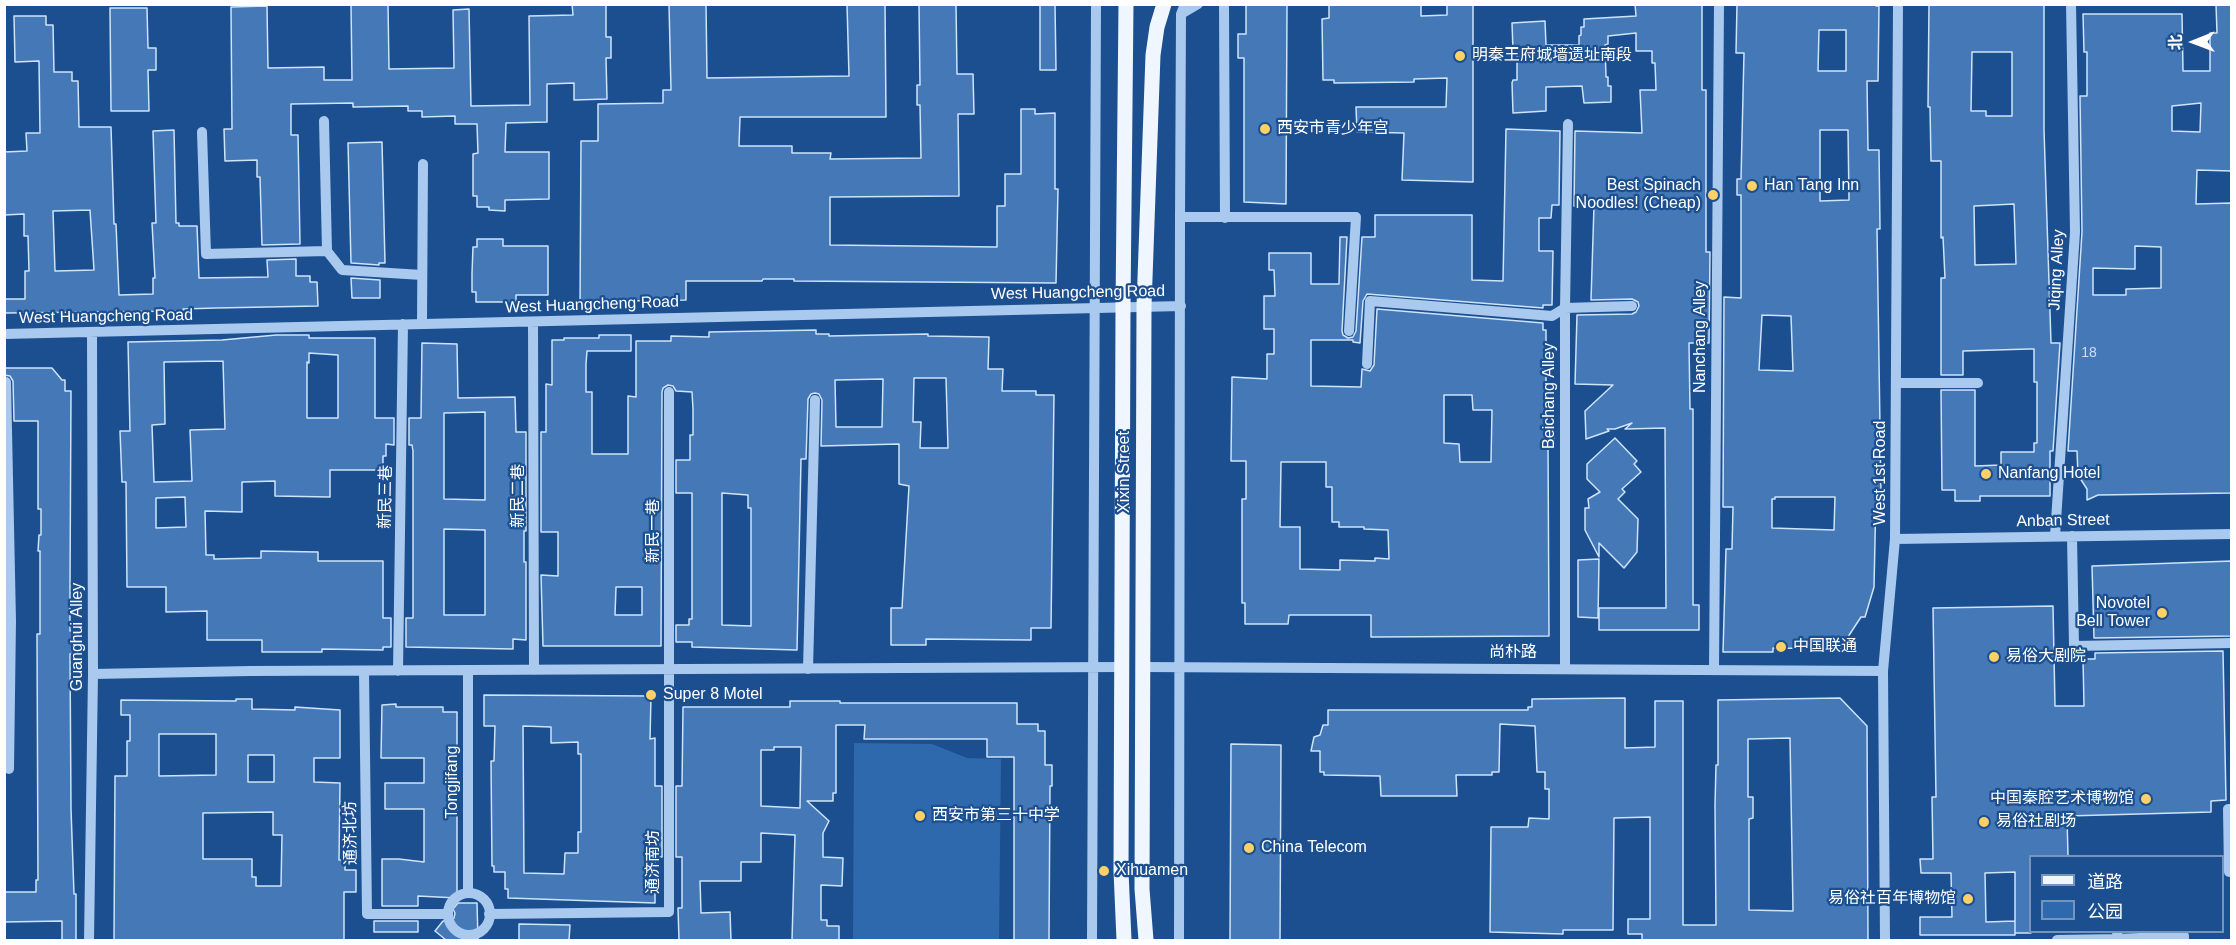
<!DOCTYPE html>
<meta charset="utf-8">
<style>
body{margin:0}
#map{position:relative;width:2236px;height:945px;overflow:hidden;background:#1b4f8f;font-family:Helvetica,"Noto Sans SC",sans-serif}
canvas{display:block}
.frame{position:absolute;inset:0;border:6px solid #fff;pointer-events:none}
.legend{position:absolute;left:2029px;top:855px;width:195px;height:78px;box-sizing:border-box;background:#1b4f8f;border:2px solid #7695bc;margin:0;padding:8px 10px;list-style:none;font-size:18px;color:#fff}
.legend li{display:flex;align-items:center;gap:12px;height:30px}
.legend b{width:30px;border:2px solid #7695bc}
.north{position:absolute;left:2164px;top:12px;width:60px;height:60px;-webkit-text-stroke:4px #1b4f8f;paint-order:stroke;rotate:269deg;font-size:16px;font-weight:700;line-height:24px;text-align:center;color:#fff}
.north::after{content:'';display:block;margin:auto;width:21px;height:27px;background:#fff;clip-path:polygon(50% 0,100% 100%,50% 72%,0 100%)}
</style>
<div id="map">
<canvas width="2236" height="945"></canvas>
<div class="frame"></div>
<ul class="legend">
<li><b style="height:8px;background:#f0f6ff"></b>道路</li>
<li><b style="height:16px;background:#2e69ad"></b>公园</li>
</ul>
<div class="north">北</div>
</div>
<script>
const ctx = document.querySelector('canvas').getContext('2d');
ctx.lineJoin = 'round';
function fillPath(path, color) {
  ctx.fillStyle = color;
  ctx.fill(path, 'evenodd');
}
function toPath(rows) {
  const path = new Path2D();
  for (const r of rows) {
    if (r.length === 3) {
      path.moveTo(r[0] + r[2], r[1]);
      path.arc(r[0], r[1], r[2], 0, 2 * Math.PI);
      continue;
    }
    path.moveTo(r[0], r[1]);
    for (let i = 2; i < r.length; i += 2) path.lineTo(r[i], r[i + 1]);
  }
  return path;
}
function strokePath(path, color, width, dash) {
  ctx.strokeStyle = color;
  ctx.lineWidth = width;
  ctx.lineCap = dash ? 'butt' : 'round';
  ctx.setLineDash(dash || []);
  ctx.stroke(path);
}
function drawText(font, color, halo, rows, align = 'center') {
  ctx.font = font + ' Helvetica,"Noto Sans SC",sans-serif';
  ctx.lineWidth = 4.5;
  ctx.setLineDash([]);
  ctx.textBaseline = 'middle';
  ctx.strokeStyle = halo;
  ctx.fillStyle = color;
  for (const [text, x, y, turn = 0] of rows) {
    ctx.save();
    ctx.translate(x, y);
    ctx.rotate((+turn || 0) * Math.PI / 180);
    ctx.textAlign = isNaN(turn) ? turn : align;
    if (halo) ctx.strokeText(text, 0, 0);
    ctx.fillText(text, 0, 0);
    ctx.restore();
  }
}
fillPath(toPath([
 [854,743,932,744,967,758,1001,759,999,940,853,940]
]), '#2e69ad');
const building = toPath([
 [351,4,388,4,389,69,454,68,453,10,469,9,471,106,530,105,529,16,573,15,572,4,606,4,606,37,611,37,611,58,606,58,607,99,574,100,574,83,547,84,547,122,506,123,505,152,549,152,549,199,505,200,505,211,489,210,489,207,477,207,477,196,473,196,473,154,478,153,477,124,455,124,455,116,422,117,422,111,408,111,408,106,353,107,353,103,291,104,291,135,298,135,300,244,262,245,260,177,257,177,257,160,225,161,224,129,232,129,231,7,267,6,268,68,324,67,324,80,352,80,351,4],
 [669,4,706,4,707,78,849,76,847,4,885,4,886,117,740,117,739,146,792,146,792,153,831,153,830,159,921,158,920,105,917,105,917,85,920,85,919,4,956,4,957,74,973,74,974,114,958,114,959,196,830,197,830,245,997,247,997,206,1005,206,1005,174,1021,174,1021,109,1035,109,1035,114,1055,113,1055,189,1058,189,1056,283,794,281,794,279,763,279,762,281,686,281,686,300,625,301,625,308,580,307,581,141,598,141,598,104,663,103,663,90,671,90,669,4],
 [1040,4,1055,4,1056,70,1040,70,1040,4],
 [1246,4,1287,4,1286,204,1244,202,1244,58,1238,58,1238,34,1246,34,1246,4],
 [1329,4,1421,4,1421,16,1447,15,1447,4,1473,4,1473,182,1402,180,1404,133,1357,132,1356,107,1446,107,1447,78,1414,79,1414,82,1334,83,1334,80,1323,80,1322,19,1329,18,1329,4],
 [1635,4,1702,4,1702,90,1706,90,1706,252,1710,252,1709,343,1689,343,1690,409,1693,409,1693,605,1699,605,1699,630,1599,630,1599,608,1666,608,1665,428,1625,429,1632,423,1615,429,1607,429,1609,431,1586,439,1585,411,1613,385,1575,384,1577,315,1632,314,1636,312,1639,306,1638,302,1632,299,1591,300,1594,206,1574,206,1575,131,1642,133,1640,90,1656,90,1655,63,1652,63,1652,51,1636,51,1636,33,1608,36,1608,44,1605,45,1606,77,1608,77,1608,86,1611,86,1611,102,1584,103,1582,86,1546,87,1546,111,1513,113,1512,83,1513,80,1517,80,1517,50,1513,50,1512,23,1545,21,1546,45,1579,45,1579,36,1581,35,1581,27,1584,27,1584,19,1636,16,1635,4],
 [1737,4,1876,4,1876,6,1879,6,1878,81,1867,81,1868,150,1879,150,1880,229,1877,229,1881,494,1876,494,1874,587,1865,617,1861,617,1840,649,1773,648,1773,652,1723,652,1726,549,1732,549,1733,507,1723,507,1724,297,1741,298,1741,195,1737,195,1737,179,1741,179,1744,53,1736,53,1737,4],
 [1819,30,1846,30,1846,71,1818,71,1819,30],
 [1820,130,1848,130,1849,200,1820,201,1820,130],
 [1762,315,1791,316,1793,371,1759,370,1762,315],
 [1775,497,1835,497,1834,530,1772,528,1772,499,1775,499,1775,497],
 [1929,4,2044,4,2044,130,2051,343,2060,343,2053,451,2050,451,2050,496,1980,496,1980,501,1955,501,1955,490,1942,490,1941,390,1975,390,1975,466,2001,465,2001,452,2034,452,2034,443,2037,443,2037,382,2034,382,2034,349,2029,349,1963,351,1963,375,1941,375,1941,278,1945,278,1943,237,1941,238,1941,161,1931,161,1930,107,1928,107,1929,4],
 [1972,52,2012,52,2012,116,1986,116,1986,111,1971,111,1972,52],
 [2014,204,2016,264,1975,265,1974,206,2014,204],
 [2216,4,2232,4,2232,171,2197,170,2196,204,2232,203,2232,493,2098,495,2087,500,2087,489,2078,475,2077,451,2068,451,2082,232,2080,96,2087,96,2087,52,2084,52,2083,14,2182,14,2183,71,2210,71,2210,33,2217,33,2216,4],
 [2201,103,2200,132,2172,131,2172,106,2201,103],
 [2135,246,2161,247,2161,288,2126,289,2126,295,2093,295,2093,268,2135,269,2135,246],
 [110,8,147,8,148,48,156,48,156,70,148,70,149,111,111,111,110,8],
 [14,16,46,16,46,25,53,25,54,72,72,72,72,81,78,81,79,127,111,127,114,224,116,224,119,295,153,294,153,278,155,278,152,223,156,223,153,131,174,130,176,223,179,223,179,226,197,226,199,278,268,277,267,260,296,259,296,276,310,276,310,282,317,282,318,306,216,308,183,309,184,311,4,313,4,299,25,299,25,271,29,271,28,236,24,236,24,214,4,215,4,152,27,151,26,133,40,133,39,61,15,62,14,16],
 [90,210,94,270,55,271,53,211,90,210],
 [1506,129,1560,131,1559,205,1552,205,1551,218,1539,218,1539,251,1553,251,1552,305,1543,305,1543,308,1367,294,1363,301,1360,343,1353,342,1353,340,1311,340,1311,386,1361,387,1362,369,1370,371,1374,365,1377,309,1543,323,1543,330,1546,330,1546,396,1554,396,1554,444,1548,444,1549,636,1371,637,1371,615,1289,615,1288,624,1245,624,1245,603,1242,603,1242,499,1246,499,1246,461,1231,461,1232,377,1267,379,1267,354,1274,354,1274,329,1264,329,1264,296,1275,296,1274,270,1269,270,1269,253,1311,253,1311,284,1339,284,1340,237,1347,237,1342,331,1343,335,1348,338,1353,337,1356,331,1362,237,1375,237,1375,215,1472,215,1472,280,1503,281,1506,129],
 [1444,395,1472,395,1473,410,1492,410,1491,462,1460,462,1459,444,1444,443,1444,395],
 [1281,462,1326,462,1326,487,1332,487,1332,522,1339,522,1339,527,1364,527,1364,529,1388,530,1389,559,1375,558,1375,561,1340,560,1340,570,1300,569,1300,527,1280,527,1281,462],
 [382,142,385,263,379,263,379,265,351,263,348,143,382,142],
 [477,239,503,239,503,246,548,246,548,295,516,295,516,302,476,302,476,292,472,292,472,273,473,247,477,247,477,239],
 [351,278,380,280,380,298,352,298,351,278],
 [816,330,816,334,829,334,829,336,928,334,928,336,989,337,988,369,1003,369,1002,391,1036,391,1036,395,1054,395,1051,628,1031,628,1031,640,926,639,926,645,891,645,891,608,902,608,909,486,899,484,899,444,821,446,822,400,819,394,815,393,811,394,808,399,806,459,801,459,797,650,692,647,692,642,676,642,676,625,689,625,689,619,692,619,692,493,676,493,676,460,690,460,690,435,693,435,693,409,692,392,676,391,673,386,668,385,663,388,662,392,661,646,543,646,541,575,558,576,558,532,541,532,541,432,546,432,546,384,552,385,552,340,564,340,564,338,599,338,599,335,631,335,631,351,587,351,586,364,586,392,592,392,592,454,628,454,628,396,636,397,636,341,671,341,671,336,709,337,709,332,816,330],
 [914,378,946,378,948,448,920,448,921,422,913,422,914,378],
 [883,379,882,427,836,427,835,380,883,379],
 [722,493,748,495,748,508,751,508,751,626,722,625,722,493],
 [616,587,642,587,642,615,615,615,616,587],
 [276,335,309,335,309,338,375,338,375,418,394,418,394,445,386,444,386,456,383,456,383,470,330,470,330,497,275,496,275,481,242,482,242,512,205,511,206,555,214,555,214,559,261,558,261,551,318,552,318,561,383,561,383,618,391,618,391,647,383,647,383,650,322,649,322,652,262,652,262,640,207,640,207,611,166,612,166,587,127,587,126,482,122,482,120,431,130,431,128,342,222,340,276,335],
 [309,353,338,355,338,418,307,418,307,362,309,363,309,353],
 [223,361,225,429,190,430,192,481,154,482,152,425,165,424,164,362,223,361],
 [185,497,186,527,156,528,156,498,185,497],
 [422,343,457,344,458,398,515,397,516,432,526,432,526,531,524,531,524,562,526,562,526,640,513,639,513,649,406,647,406,618,413,618,413,451,412,445,409,445,409,418,421,418,422,343],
 [485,412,485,500,444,499,444,413,485,412],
 [444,529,485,530,485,615,444,615,444,529],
 [4,368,52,368,62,380,65,380,65,391,71,391,70,585,70,631,73,631,73,654,70,654,71,809,74,894,76,894,76,940,62,940,62,921,4,922,4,892,36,892,36,880,38,880,37,634,40,634,40,551,38,551,39,535,41,535,41,509,38,509,38,421,14,421,13,381,10,376,4,375,4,368],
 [1615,438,1637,461,1634,464,1641,472,1622,489,1625,492,1618,499,1638,519,1637,552,1624,568,1599,543,1599,557,1585,530,1585,508,1589,508,1588,499,1600,492,1587,479,1587,464,1615,438],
 [1599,559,1598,618,1578,617,1578,560,1599,559],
 [2232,561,2232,636,2094,638,2092,566,2232,561],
 [2053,606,2055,706,2084,706,2083,659,2095,659,2095,653,2223,651,2226,800,2211,801,2211,812,2067,816,2068,856,2031,856,2031,933,2015,933,2015,921,2015,935,1920,935,1920,917,1952,917,1951,873,1921,873,1920,859,1933,859,1932,797,1936,797,1933,608,2053,606],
 [2015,872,2015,921,1986,922,1985,873,2015,872],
 [484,695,651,696,650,739,655,738,655,786,662,786,662,857,655,857,655,903,508,898,508,889,505,889,505,872,494,872,494,866,492,866,491,761,494,761,495,726,484,726,484,695],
 [523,726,551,727,551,743,578,742,578,754,581,754,581,832,578,832,578,853,565,853,564,874,524,873,523,726],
 [1625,698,1625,748,1655,747,1655,701,1683,701,1683,925,1716,925,1715,805,1716,765,1718,765,1718,700,1840,698,1867,726,1868,940,1642,940,1642,934,1628,934,1628,919,1650,919,1650,817,1614,818,1613,930,1563,930,1563,934,1490,932,1491,827,1528,827,1529,818,1549,819,1549,789,1545,789,1545,772,1537,772,1535,726,1500,724,1499,772,1492,772,1492,775,1456,775,1457,796,1381,796,1380,776,1324,775,1324,772,1320,772,1320,751,1311,751,1314,737,1320,735,1323,725,1328,725,1328,710,1528,710,1528,707,1532,707,1532,699,1625,698],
 [1790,738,1793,911,1749,910,1749,819,1753,818,1753,797,1748,797,1748,739,1790,738],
 [236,699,252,699,252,709,295,710,295,707,340,710,340,758,314,758,314,782,340,783,339,860,345,860,345,870,356,870,356,892,344,892,344,940,114,940,115,776,127,776,127,741,130,741,130,715,121,715,121,700,236,701,236,699],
 [159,734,216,734,216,775,159,776,159,734],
 [248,755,274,755,274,782,248,782,248,755],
 [273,812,273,835,282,835,281,886,256,886,256,877,252,877,252,859,203,859,203,813,273,812],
 [790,701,840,701,840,703,1017,703,1017,724,1038,724,1038,731,1045,731,1045,765,1052,765,1052,786,1050,786,1049,940,1014,940,1014,757,987,757,987,739,864,739,865,725,836,725,836,793,833,793,833,801,807,801,829,821,823,833,823,857,843,858,842,886,821,885,821,920,827,920,827,926,839,926,839,940,792,940,795,835,761,833,761,862,741,862,741,881,700,881,701,913,730,912,731,940,679,940,678,908,682,908,682,857,676,857,676,786,682,786,683,707,790,707,790,701],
 [774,747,801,747,800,808,761,806,761,750,774,750,774,747],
 [396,704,396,707,443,707,443,712,457,712,457,898,418,896,418,906,382,906,382,859,399,859,424,862,424,809,385,809,385,783,424,783,424,758,381,758,382,705,396,704],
 [1231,744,1281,745,1280,940,1230,940,1231,744],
 [458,903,477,903,478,940,446,940,435,931,443,921,451,921,454,918,455,913,453,909,458,903],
 [374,921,418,921,418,932,374,932,374,921],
 [519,924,570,925,569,940,519,940,519,924]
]);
fillPath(building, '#4478b7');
strokePath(building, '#cfe3fa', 1.5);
strokePath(toPath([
 [1224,4,1225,218],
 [1181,14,1198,4],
 [324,121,327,251,342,270,422,275],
 [202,132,206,254,327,251],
 [1180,217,1356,217,1349,331],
 [533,322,534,670],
 [422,323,423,164],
 [4,334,1181,306],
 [1367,364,1370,301,1552,316,1565,308,1632,306],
 [6,382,11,621,9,769],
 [1896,383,1978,383],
 [2055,536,2075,232,2071,4],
 [2072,536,2074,646,2232,643],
 [1895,539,2232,534],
 [1142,667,1883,671],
 [1565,668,1565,308,1568,124],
 [808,669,815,400],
 [1714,669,1719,4],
 [468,670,468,893],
 [364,671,367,914,448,914],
 [398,671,403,324],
 [93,674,251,671,1122,667],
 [2229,872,2228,809,2232,809],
 [469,914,21],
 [489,914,669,912,669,392],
 [2118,939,2184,936,2184,940],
 [89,940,93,674,92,333],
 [1092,940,1096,4],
 [1179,940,1180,217,1181,14,1185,4],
 [1885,940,1883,671,1895,539,1898,4],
 [2057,940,2118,939,2117,932]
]), '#a9c9ee', 10);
strokePath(toPath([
 [1124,940,1121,871,1123,307,1126,4],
 [1146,940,1142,889,1144,306,1153,55,1157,27,1164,4]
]), '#f0f6ff', 15);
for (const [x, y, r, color] of [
 [1460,56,6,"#ffd166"],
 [1265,129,6,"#ffd166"],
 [1752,186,6,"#ffd166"],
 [1713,195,6,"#ffd166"],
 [1986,474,6,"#ffd166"],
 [2162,613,6,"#ffd166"],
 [1781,647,6,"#ffd166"],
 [1994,657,6,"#ffd166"],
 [651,695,6,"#ffd166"],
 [2146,799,6,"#ffd166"],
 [920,816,6,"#ffd166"],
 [1984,822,6,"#ffd166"],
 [1249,848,6,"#ffd166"],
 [1104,871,6,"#ffd166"],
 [1968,899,6,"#ffd166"]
]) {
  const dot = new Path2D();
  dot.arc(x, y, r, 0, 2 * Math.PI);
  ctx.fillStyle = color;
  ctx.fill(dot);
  strokePath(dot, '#1b4f8f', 2);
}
drawText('14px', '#d0dded', null, [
 ["18",2089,353]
]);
drawText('16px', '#fff', '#1b4f8f', [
 ["明秦王府城墙遗址南段",1472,56],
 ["西安市青少年宫",1277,129],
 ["Best Spinach",1701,186,"right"],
 ["Noodles! (Cheap)",1701,204,"right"],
 ["Han Tang Inn",1764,186],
 ["Nanfang Hotel",1998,474],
 ["Novotel",2150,604,"right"],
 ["Bell Tower",2150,622,"right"],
 ["中国联通",1793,647],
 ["易俗大剧院",2006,657],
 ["Super 8 Motel",663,695],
 ["中国秦腔艺术博物馆",2134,799,"right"],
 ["西安市第三十中学",932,816],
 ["易俗社剧场",1996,822],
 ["China Telecom",1261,848],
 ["Xihuamen",1116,871],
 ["易俗社百年博物馆",1956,899,"right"]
], 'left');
drawText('16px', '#fff', '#1b4f8f', [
 ["Jiqing Alley",2057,270,-87],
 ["West Huangcheng Road",1078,293,-1],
 ["West Huangcheng Road",592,305,-2],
 ["West Huangcheng Road",106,317,-1],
 ["Nanchang Alley",1701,337,-90],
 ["Beichang Alley",1550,396,-90],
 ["Xixin Street",1125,472,-90],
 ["West 1st Road",1881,473,-90],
 ["新民二巷",519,496,-90],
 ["新民三巷",386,497,-89],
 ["Anban Street",2063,521,-1],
 ["新民一巷",654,531,-90],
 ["Guanghui Alley",78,637,-90],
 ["尚朴路",1513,653],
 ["Tongjifang",453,782,-90],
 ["通济北坊",351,833,-91],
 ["通济南坊",654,862,-90]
]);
</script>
